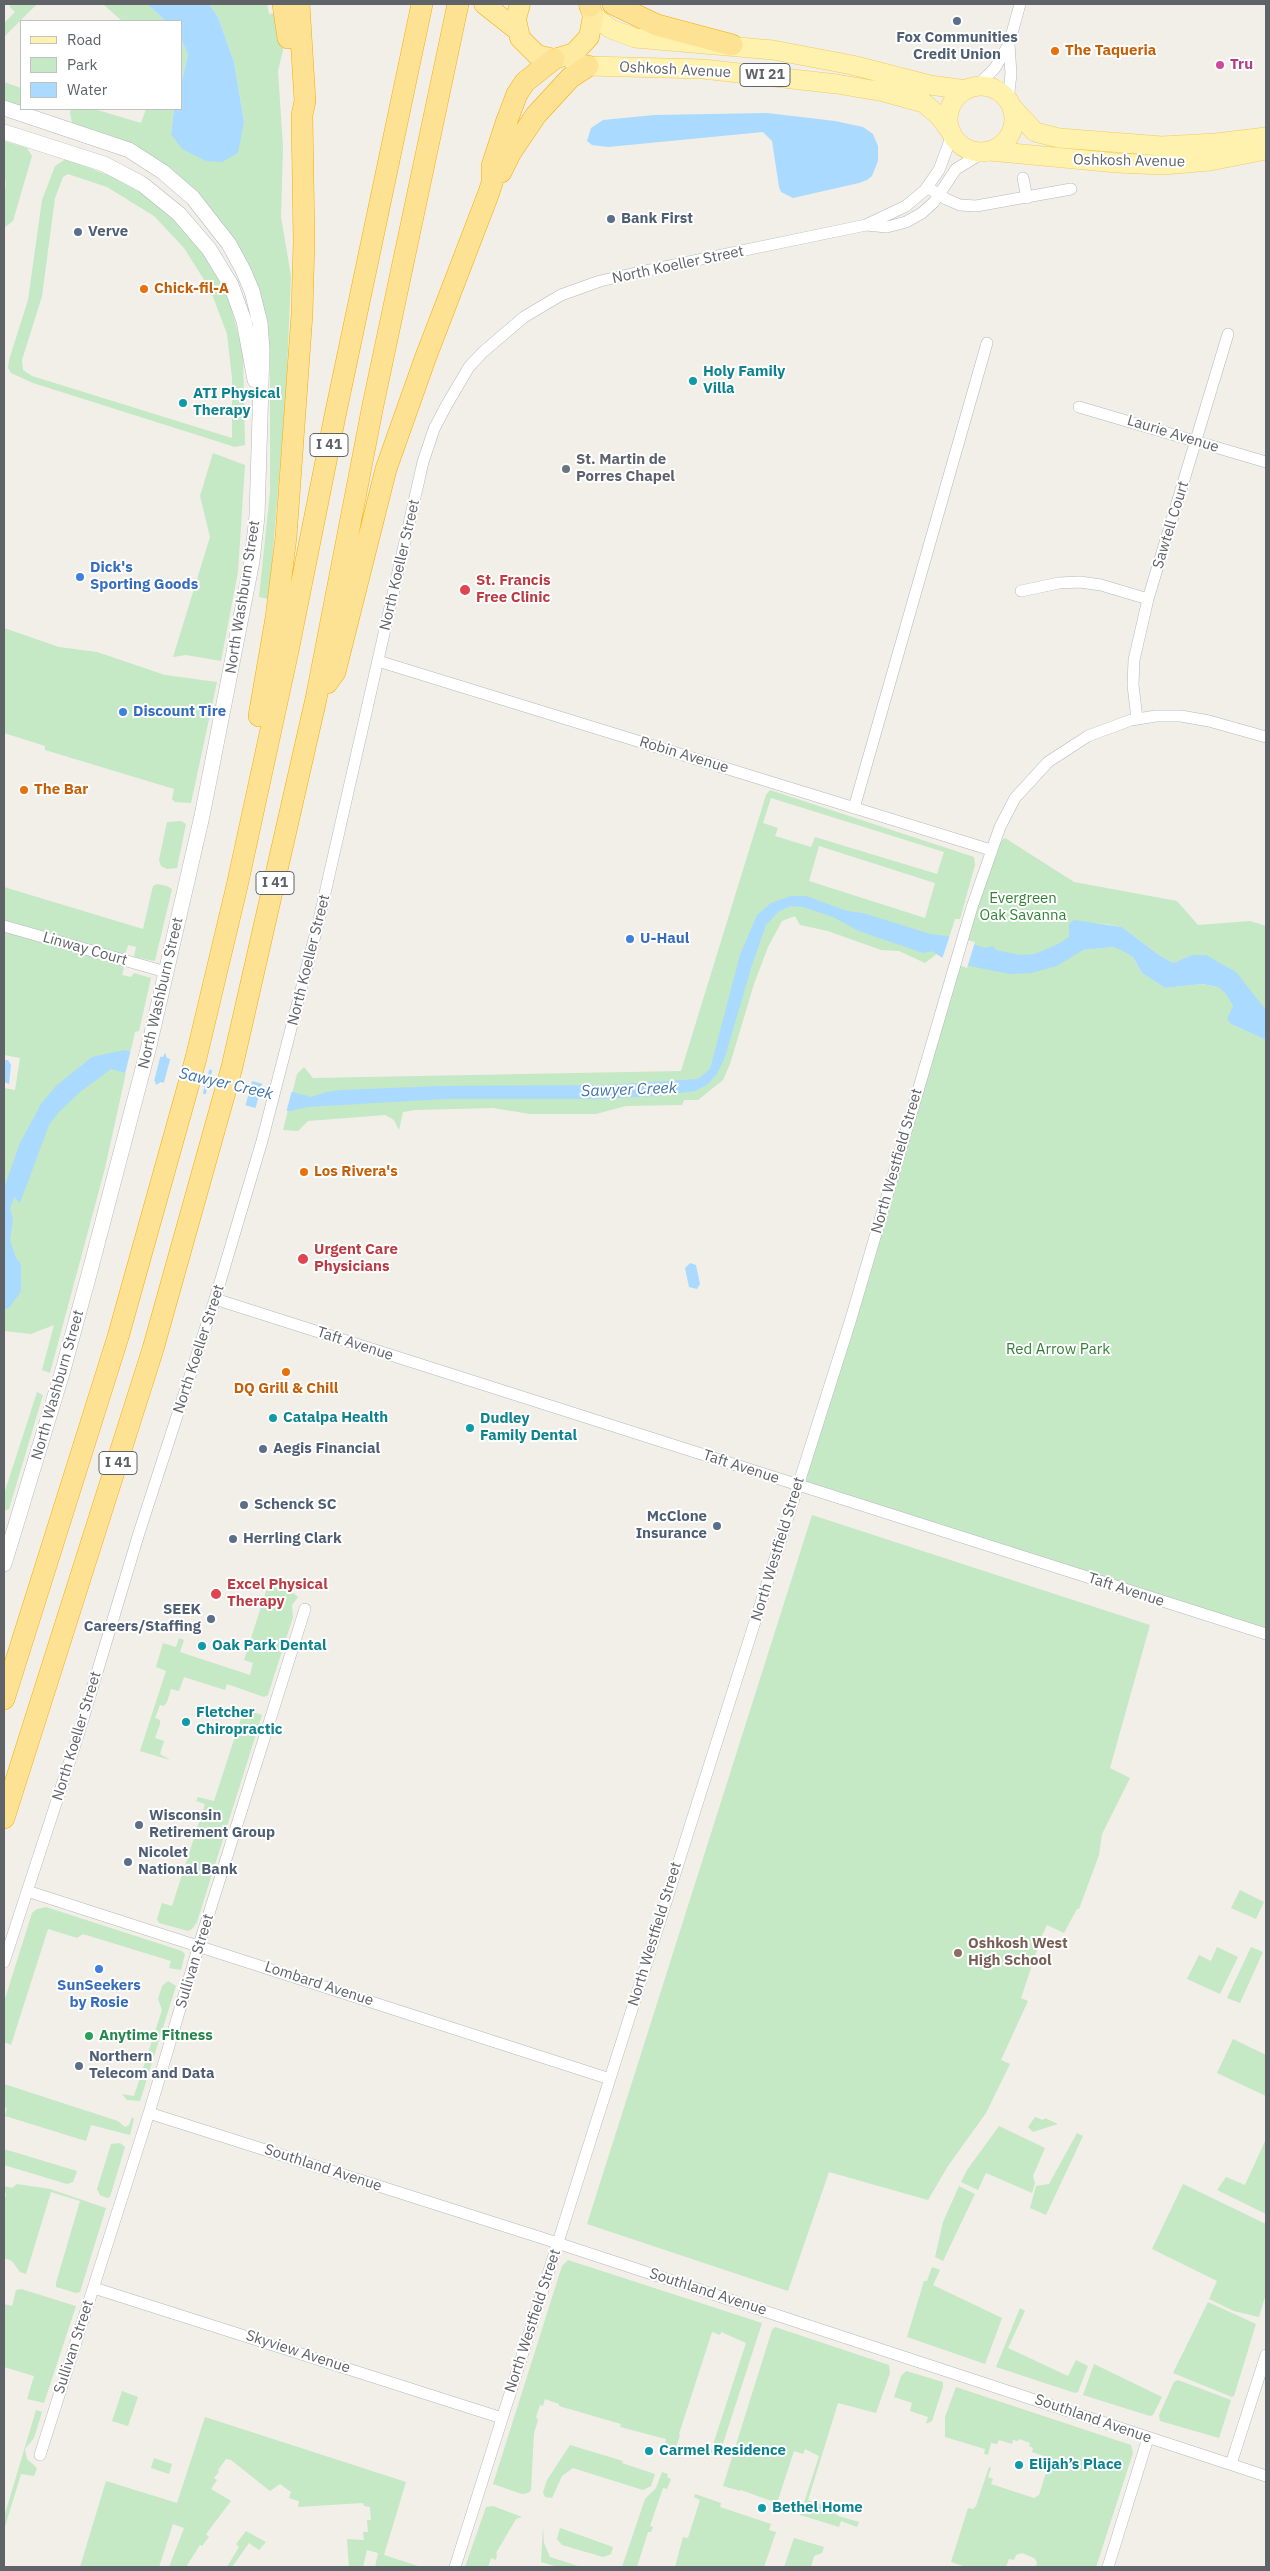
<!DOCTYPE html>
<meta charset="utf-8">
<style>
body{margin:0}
#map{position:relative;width:1270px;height:2571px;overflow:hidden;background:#f1efe8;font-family:"IBM Plex Sans",sans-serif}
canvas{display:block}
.frame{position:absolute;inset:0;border:5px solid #5f6368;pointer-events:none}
.legend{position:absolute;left:20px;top:20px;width:162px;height:90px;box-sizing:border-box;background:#fff;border:1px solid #bfc1c3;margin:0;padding:6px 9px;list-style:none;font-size:15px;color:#5f6368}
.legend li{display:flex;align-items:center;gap:10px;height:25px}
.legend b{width:25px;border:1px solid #bfc1c3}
</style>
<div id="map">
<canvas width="1270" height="2571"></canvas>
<div class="frame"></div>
<ul class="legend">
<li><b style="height:6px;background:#fff2af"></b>Road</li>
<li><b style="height:14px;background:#c5e8c5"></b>Park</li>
<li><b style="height:14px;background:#aadaff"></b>Water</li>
</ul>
</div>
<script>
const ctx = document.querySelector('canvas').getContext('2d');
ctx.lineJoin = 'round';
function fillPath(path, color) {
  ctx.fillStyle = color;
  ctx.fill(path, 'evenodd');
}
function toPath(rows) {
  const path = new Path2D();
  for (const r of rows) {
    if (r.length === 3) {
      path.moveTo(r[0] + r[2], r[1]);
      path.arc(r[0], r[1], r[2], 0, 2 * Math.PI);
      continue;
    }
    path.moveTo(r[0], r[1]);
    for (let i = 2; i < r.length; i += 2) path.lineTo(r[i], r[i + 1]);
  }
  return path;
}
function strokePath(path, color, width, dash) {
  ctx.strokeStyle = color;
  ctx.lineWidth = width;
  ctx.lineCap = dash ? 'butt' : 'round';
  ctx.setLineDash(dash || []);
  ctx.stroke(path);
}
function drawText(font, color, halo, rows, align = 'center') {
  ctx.font = font + ' "IBM Plex Sans",sans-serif';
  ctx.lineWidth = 4;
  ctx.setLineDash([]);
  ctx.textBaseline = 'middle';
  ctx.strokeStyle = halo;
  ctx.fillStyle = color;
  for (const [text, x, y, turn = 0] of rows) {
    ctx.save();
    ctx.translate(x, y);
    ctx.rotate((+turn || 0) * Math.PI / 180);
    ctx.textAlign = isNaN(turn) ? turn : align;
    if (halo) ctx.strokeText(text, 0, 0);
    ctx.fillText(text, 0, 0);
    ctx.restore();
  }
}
fillPath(toPath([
 [13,4,37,4,4,37,4,23,15,12,9,6],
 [103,4,147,4,166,21,122,21],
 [209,4,267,4,269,14,278,12,284,46,278,71,283,147,281,217,291,276,286,394,269,599,259,597,270,492,270,350,266,319,240,251,225,226,199,194,135,147,115,137,72,123,70,113,71,109,94,109,141,123,146,109,174,109,171,133,244,122,234,62,218,17],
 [181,39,188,55,181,84],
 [4,82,21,88,21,107,4,102],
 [4,141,27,148,32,156,13,221,4,228,4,195,6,184,4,173],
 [66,159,113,177,148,197,178,224,204,253,214,269,230,303,243,353,245,445,235,447,33,383,11,373,8,368,9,360,28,300,42,200,55,166],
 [68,174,107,187,154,216,184,248,210,289,227,334,232,378,232,438,32,376,23,370,22,360,42,296,55,198,63,177],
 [213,453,245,465,238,572,221,661,186,655,173,657,210,537,200,496],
 [4,628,59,647,97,652,165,675,217,682,191,803,175,802,172,799,174,789,45,750,45,746,4,733],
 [770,790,974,857,975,865,960,919,955,919,946,947,925,963,899,951,881,950,828,931,800,925,795,916,782,921,768,947,754,984,730,1064,723,1080,698,1100,684,1100,682,1105,626,1106,596,1114,530,1114,493,1108,415,1110,403,1112,399,1130,394,1120,385,1115,308,1121,298,1131,283,1130,297,1074,304,1067,313,1078,681,1071,766,795],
 [771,798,944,852,937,874,815,837,811,847,775,836,778,828,763,823],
 [819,846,935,883,925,918,809,881],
 [181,821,186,824,177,868,167,869,161,866,159,860,167,822],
 [1005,838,1074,882,1177,901,1198,925,1250,921,1266,926,1266,1010,1204,957,1199,955,1192,955,1173,963,1159,955,1122,927,1106,924,1075,922,1069,937,1083,950,1113,947,1125,951,1133,957,1142,973,1165,988,1202,984,1218,987,1226,994,1233,1006,1230,1014,1231,1024,1266,1040,1266,1634,798,1485,991,850],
 [157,884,167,886,172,889,155,961,134,957,136,947,128,945,125,955,4,920,4,887,143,929,153,886],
 [4,931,125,963,122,975,131,977,134,973,151,978,139,1031,135,1032,133,1041,105,1168,50,1373,42,1370,54,1325,31,1334,4,1331,4,1088,15,1090,20,1058,4,1055],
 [37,1392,43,1395,9,1509,4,1511,4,1494],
 [812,1515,1150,1625,1110,1768,1130,1778,1102,1834,1099,1855,1079,1909,1077,1909,1064,1933,1047,1925,1041,1938,1021,1998,1028,2001,1001,2060,1010,2064,986,2113,948,2166,928,2200,829,2172,788,2291,587,2224],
 [271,1586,290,1590,298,1597,292,1605,293,1617,268,1695,264,1697,227,1684,225,1690,184,1677,179,1691,171,1689,167,1702,164,1706,160,1705,155,1718,160,1720,160,1724,155,1738,164,1741,160,1754,170,1760,140,1751,166,1671,156,1667,163,1643,176,1647,179,1638,184,1640,180,1652,250,1675,253,1663,244,1660,266,1591],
 [244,1709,262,1715,197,1922,192,1929,188,1931,159,1923,157,1919,162,1903,172,1906,205,1804,196,1801,198,1797,214,1801],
 [1240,1890,1264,1902,1256,1919,1231,1908],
 [46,1907,182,1951,185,1954,181,1970,169,1968,171,1961,83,1934,77,1938,48,1929,11,2045,4,2042,4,2002,32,1913,37,1909],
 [1217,1947,1238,1957,1220,1994,1187,1979,1199,1955,1211,1961],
 [1251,1947,1263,1952,1240,2003,1227,1998],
 [168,1981,176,1986,140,2101,127,2100,122,2094,134,2096,162,2010,158,1999,162,1986],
 [1233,2039,1266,2055,1266,2096,1217,2073],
 [4,2084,118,2121,125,2127,129,2125,132,2117,134,2119,130,2135,91,2125,86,2141,5,2116,7,2108,4,2107],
 [1035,2117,1043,2120,1045,2118,1058,2124,1033,2132,1028,2127],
 [999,2126,1045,2148,1033,2176,1035,2183,1032,2193,986,2173,978,2190,961,2182,967,2170],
 [1077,2133,1083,2136,1046,2215,1030,2208,1036,2186,1049,2184],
 [1266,2139,1266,2214,1217,2190,1226,2177,1245,2185],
 [120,2143,125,2147,110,2197,107,2198,100,2195,97,2189,111,2144],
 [4,2149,77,2171,73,2182,67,2184,4,2165],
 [17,2184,50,2189,106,2208,80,2292,76,2293,56,2287,56,2283,80,2201,51,2192,26,2274,20,2272,12,2261,4,2258,4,2201,6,2195,4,2186,12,2188],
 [1183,2184,1266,2224,1266,2294,1259,2317,1234,2311,1209,2299,1217,2281,1152,2249],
 [959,2186,975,2194,943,2261,935,2257,943,2222],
 [568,2260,762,2323,719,2456,710,2454,746,2343,721,2332,720,2335,712,2332,679,2434,680,2435,676,2448,665,2444,666,2439,620,2427,621,2424,559,2406,559,2404,545,2399,543,2406,540,2405,536,2417,538,2420,534,2433,531,2490,528,2493,522,2494,493,2484,562,2266],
 [932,2267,940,2270,933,2285,1002,2318,985,2364,907,2337,924,2281,927,2281],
 [21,2289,76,2306,44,2403,27,2399,34,2376,4,2367,4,2304,12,2306,16,2290],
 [1208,2302,1256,2324,1234,2396,1232,2397,1173,2373],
 [1020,2308,1025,2311,1008,2348,1068,2376,1076,2360,1088,2366,1078,2392,1075,2393,996,2367],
 [775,2327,889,2365,890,2373,876,2413,838,2403,808,2500,834,2509,838,2516,859,2522,857,2527,841,2521,839,2527,800,2515,819,2456,805,2449,803,2454,794,2451,777,2503,741,2490,740,2491,723,2486,772,2330],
 [1094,2364,1162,2397,1153,2415,1150,2416,1083,2395],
 [906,2371,943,2382,943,2387,932,2421,926,2424,928,2417,910,2411,912,2403,894,2397,901,2376],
 [1178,2380,1231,2400,1219,2438,1160,2421,1159,2415,1174,2382],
 [956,2387,1131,2445,1133,2453,1096,2567,1036,2567,1037,2562,1034,2558,1022,2553,1016,2555,1014,2560,1009,2559,1006,2567,966,2567,951,2562,968,2508,973,2509,976,2506,989,2467,991,2468,988,2477,993,2479,991,2484,1034,2498,1039,2495,1049,2463,1043,2461,1044,2456,1032,2452,1033,2448,1029,2446,1030,2443,1019,2439,1018,2441,1013,2440,1012,2444,999,2440,997,2444,991,2443,988,2455,984,2454,985,2449,945,2437,945,2417],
 [122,2391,138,2397,128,2426,112,2421],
 [36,2410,42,2412,34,2438,25,2449,27,2459,37,2468,34,2476,21,2474,4,2530,4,2517],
 [205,2417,406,2482,384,2555,421,2567,375,2567,378,2553,367,2550,363,2567,349,2567,347,2539,364,2540,363,2532,368,2532,367,2520,371,2520,370,2507,364,2506,363,2503,298,2507,299,2501,289,2498,291,2492,280,2484,270,2491,231,2460,226,2459,218,2470,219,2472,214,2478,217,2480,211,2489,231,2501,206,2534,209,2537,202,2546,200,2545,186,2567,169,2567,184,2528,173,2524,159,2567,80,2567,106,2481,177,2503],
 [570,2445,623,2461,622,2463,655,2474,651,2486,643,2490,573,2468,562,2476,552,2498,545,2497,543,2492,547,2480],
 [154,2458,172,2464,169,2474,151,2468],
 [662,2472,668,2474,667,2477,671,2479,667,2489,663,2488,650,2526,653,2527,651,2532,648,2532,637,2567,622,2567,645,2499,656,2488],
 [695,2494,721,2503,720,2507,771,2524,769,2530,776,2532,764,2567,675,2567,683,2537,688,2538,700,2500,694,2497],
 [493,2506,522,2517,516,2519,496,2553,497,2554,496,2560,491,2558,488,2567,465,2567,486,2507],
 [543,2528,544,2543,550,2557,581,2567,558,2567,541,2562],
 [560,2528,613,2547,611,2554,603,2557,562,2545,557,2539],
 [246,2531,266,2542,259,2550,249,2543,232,2567,227,2567,239,2547,236,2544],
 [794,2538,824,2547,822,2553,814,2556,811,2567,784,2567]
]), '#c5e8c5');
fillPath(toPath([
 [147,4,209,4,218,17,234,62,244,122,238,153,222,162,206,161,182,149,171,134,174,109,181,109,181,84,188,55,181,39,181,21,166,21],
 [767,113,835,121,863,127,873,134,878,146,878,161,872,176,867,180,859,183,793,198,781,192,779,187,772,141,763,132,608,147,592,145,587,141,591,128,603,120,654,115],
 [791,896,806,896,847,911,863,913,930,934,947,936,985,948,993,946,996,950,1020,955,1035,954,1058,944,1069,937,1069,924,1074,920,1122,927,1159,955,1173,963,1192,955,1206,955,1236,972,1266,1010,1266,1040,1231,1024,1227,1019,1233,1006,1226,994,1218,987,1202,984,1165,988,1142,973,1133,957,1125,952,1113,947,1083,950,1057,966,1031,973,1009,974,970,966,941,957,932,951,923,953,859,931,833,917,803,907,790,906,778,912,766,925,752,965,725,1057,717,1074,708,1084,695,1091,655,1096,602,1099,444,1099,307,1107,290,1111,259,1109,161,1082,156,1085,155,1081,111,1069,80,1092,58,1113,49,1125,20,1203,14,1197,10,1209,13,1218,10,1240,16,1258,21,1264,21,1291,9,1308,4,1309,4,1188,20,1143,41,1104,57,1085,92,1057,124,1050,163,1057,165,1053,167,1058,311,1097,326,1092,341,1090,441,1086,606,1085,698,1079,710,1069,740,955,757,915,771,903],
 [4,1060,8,1060,11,1065,9,1084,4,1082],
 [690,1263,696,1265,700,1284,697,1289,689,1287,685,1268]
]), '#aadaff');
fillPath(toPath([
 [950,935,975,942,967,968,942,959],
 [131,1049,161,1054,153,1085,125,1074],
 [171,1056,210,1067,202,1096,163,1086],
 [213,1068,253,1078,245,1107,205,1097],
 [263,1081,292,1090,286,1113,255,1110]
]), '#f1efe8');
const minor = toPath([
 [976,87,995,68,1009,44,1020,4],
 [1008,100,1011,74,1009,44],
 [1023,178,1027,198],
 [927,187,946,199,960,205,976,206,1071,189],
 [866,225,906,206,925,190,939,170,952,135],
 [1079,407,1266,462],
 [1021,591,1059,583,1080,582,1101,585,1148,599],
 [378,661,991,850],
 [1137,719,1133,685,1134,660,1148,599,1228,334],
 [854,808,987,343],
 [4,926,166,972],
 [215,1299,1266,1634],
 [27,1891,610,2079],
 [4,1962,77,1739,139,1533,215,1299,262,1141,318,924,423,462,434,429,446,406,469,367,483,352,524,317,561,295,600,281,654,269,866,225,887,227,906,222,922,213,934,202,956,169,984,152],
 [149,2113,542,2238,1266,2476],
 [94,2288,502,2418],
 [40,2455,149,2113,199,1945,305,1609],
 [1231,2464,1266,2355],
 [455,2567,850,1322,972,907,1000,827,1015,798,1048,762,1088,736,1131,720,1156,716,1181,716,1209,721,1266,737],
 [1108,2567,1148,2438]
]);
const tertiary = toPath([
 [4,108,129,150,163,172,193,198,229,244,243,270,252,291,260,323,262,350,257,516,252,561,202,816,149,1046,91,1267,63,1370,4,1564],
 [4,132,104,164,142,184,179,214,209,249,231,285,244,321,255,380]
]);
const primary = toPath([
 [593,16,611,29,635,38,773,50,852,65,930,85,966,90],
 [573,61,588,66,703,69,837,84,884,92,924,103,939,116,951,132],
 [981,119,33],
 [1012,107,1035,132,1059,138,1162,146,1216,143,1266,137],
 [990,151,1117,163,1163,165,1210,161,1266,150]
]);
const trunk = toPath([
 [484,4,517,30],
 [520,4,516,19,520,38,537,55,554,59,574,53,589,37,593,16,589,4]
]);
const motorway = toPath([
 [283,4,288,38],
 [613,4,657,25,732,45],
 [590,6,590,4],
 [501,172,511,152,536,115,570,78,588,66],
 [327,683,335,672,386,469,425,359,488,195,492,183,492,166,506,123,517,94,525,82,554,59],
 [259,716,276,618,286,537,302,314,304,241,302,115,305,101,299,4],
 [4,1699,118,1337,196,1058,237,886,288,651,335,416,422,4],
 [4,1818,153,1349,232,1067,316,699,373,405,458,4]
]);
strokePath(minor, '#b5b8bc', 12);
strokePath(tertiary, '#b5b8bc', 16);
strokePath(primary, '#f2c960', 20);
strokePath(trunk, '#f9ab00', 21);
strokePath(motorway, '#f9ab00', 22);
strokePath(minor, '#fff', 11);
strokePath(tertiary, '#fff', 15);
strokePath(primary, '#fff2af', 19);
strokePath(trunk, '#feeaa1', 20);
strokePath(motorway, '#fde293', 21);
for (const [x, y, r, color] of [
 [957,21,5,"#5c6f8a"],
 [1055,51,5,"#e8710a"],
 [1220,65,5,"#d1479c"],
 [611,219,5,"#5c6f8a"],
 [78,232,5,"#5c6f8a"],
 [144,289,5,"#e8710a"],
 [693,381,5,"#0f9aa8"],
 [183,403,5,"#0f9aa8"],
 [566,469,5,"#6b7280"],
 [80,577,5,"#3f7fe0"],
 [465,590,6,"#e0444e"],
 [123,712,5,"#3f7fe0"],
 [24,790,5,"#e8710a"],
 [630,939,5,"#3f7fe0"],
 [304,1172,5,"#e8710a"],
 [303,1259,6,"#e0444e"],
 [286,1372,5,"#e8710a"],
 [273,1418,5,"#0f9aa8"],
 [470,1428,5,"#0f9aa8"],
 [263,1449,5,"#5c6f8a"],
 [244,1505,5,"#5c6f8a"],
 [717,1526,5,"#5c6f8a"],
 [233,1539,5,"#5c6f8a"],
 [216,1594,6,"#e0444e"],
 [211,1619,5,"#5c6f8a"],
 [202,1646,5,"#0f9aa8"],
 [186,1722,5,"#0f9aa8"],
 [139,1825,5,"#5c6f8a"],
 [128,1862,5,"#5c6f8a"],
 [958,1953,5,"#8d6e63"],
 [99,1969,5,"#3f7fe0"],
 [89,2036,5,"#2e9e5b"],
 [79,2066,5,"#5c6f8a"],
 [649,2451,5,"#0f9aa8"],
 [1019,2465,5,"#0f9aa8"],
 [762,2508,5,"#0f9aa8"]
]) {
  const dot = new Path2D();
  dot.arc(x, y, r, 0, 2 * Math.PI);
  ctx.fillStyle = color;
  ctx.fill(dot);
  strokePath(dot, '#fff', 2);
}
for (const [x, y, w] of [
 [765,75,50],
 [329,445,38],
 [275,883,38],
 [118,1463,38]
]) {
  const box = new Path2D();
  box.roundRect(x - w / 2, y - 11.5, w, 23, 4);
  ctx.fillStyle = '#fff';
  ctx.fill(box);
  strokePath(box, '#5f6368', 1);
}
drawText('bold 14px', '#5f6368', null, [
 ["WI 21",765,75],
 ["I 41",329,445],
 ["I 41",275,883],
 ["I 41",118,1463]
]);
drawText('bold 15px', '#4e5e75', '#fff', [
 ["Fox Communities",957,38,"center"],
 ["Credit Union",957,55,"center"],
 ["Bank First",621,219],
 ["Verve",88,232],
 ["Aegis Financial",273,1449],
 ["Schenck SC",254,1505],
 ["McClone",707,1517,"right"],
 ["Insurance",707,1534,"right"],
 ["Herrling Clark",243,1539],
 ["SEEK",201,1610,"right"],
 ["Careers/Staffing",201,1627,"right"],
 ["Wisconsin",149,1816],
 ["Retirement Group",149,1833],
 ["Nicolet",138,1853],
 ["National Bank",138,1870],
 ["Northern",89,2057],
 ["Telecom and Data",89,2074]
], 'left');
drawText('bold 15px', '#c56008', '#fff', [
 ["The Taqueria",1065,51],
 ["Chick-fil-A",154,289],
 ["The Bar",34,790],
 ["Los Rivera's",314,1172],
 ["DQ Grill & Chill",286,1389,"center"]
], 'left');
drawText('bold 15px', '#b23c85', '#fff', [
 ["Tru",1230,65]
], 'left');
drawText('15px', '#5f6368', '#fff', [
 ["Oshkosh Avenue",675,70,3],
 ["Oshkosh Avenue",1129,161,1],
 ["North Koeller Street",678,265,-12],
 ["Laurie Avenue",1173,434,17],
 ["Sawtell Court",1171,525,-73],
 ["North Koeller Street",400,565,-77],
 ["North Washburn Street",243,597,-81],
 ["Robin Avenue",684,755,17],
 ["Linway Court",85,949,16],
 ["North Koeller Street",309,960,-76],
 ["North Washburn Street",161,993,-77],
 ["North Westfield Street",897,1161,-74],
 ["Taft Avenue",355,1344,18],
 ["North Koeller Street",199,1349,-72],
 ["North Washburn Street",58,1385,-74],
 ["Taft Avenue",741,1467,18],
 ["North Westfield Street",778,1549,-73],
 ["Taft Avenue",1126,1590,18],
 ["North Koeller Street",77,1736,-73],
 ["North Westfield Street",655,1934,-73],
 ["Sullivan Street",195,1961,-73],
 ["Lombard Avenue",319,1984,18],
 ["Southland Avenue",323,2168,18],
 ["Southland Avenue",708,2292,18],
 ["North Westfield Street",533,2321,-72],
 ["Sullivan Street",74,2347,-72],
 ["Skyview Avenue",298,2352,18],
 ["Southland Avenue",1093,2419,19]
]);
drawText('bold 15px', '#0d838f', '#fff', [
 ["Holy Family",703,372],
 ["Villa",703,389],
 ["ATI Physical",193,394],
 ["Therapy",193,411],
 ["Catalpa Health",283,1418],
 ["Dudley",480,1419],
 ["Family Dental",480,1436],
 ["Oak Park Dental",212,1646],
 ["Fletcher",196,1713],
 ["Chiropractic",196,1730],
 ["Carmel Residence",659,2451],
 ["Elijah’s Place",1029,2465],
 ["Bethel Home",772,2508]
], 'left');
drawText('bold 15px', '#5b616d', '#fff', [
 ["St. Martin de",576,460],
 ["Porres Chapel",576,477]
], 'left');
drawText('bold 15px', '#366cbe', '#fff', [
 ["Dick's",90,568],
 ["Sporting Goods",90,585],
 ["Discount Tire",133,712],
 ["U-Haul",640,939],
 ["SunSeekers",99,1986,"center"],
 ["by Rosie",99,2003,"center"]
], 'left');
drawText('bold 15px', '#be3a42', '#fff', [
 ["St. Francis",476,581],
 ["Free Clinic",476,598],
 ["Urgent Care",314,1250],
 ["Physicians",314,1267],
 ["Excel Physical",227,1585],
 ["Therapy",227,1602]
], 'left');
drawText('15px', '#348238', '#fff', [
 ["Evergreen",1023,899],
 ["Oak Savanna",1023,916],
 ["Red Arrow Park",1058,1350]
]);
drawText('bold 15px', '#785e54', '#fff', [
 ["Oshkosh West",968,1944],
 ["High School",968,1961]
], 'left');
drawText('bold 15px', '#27864d', '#fff', [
 ["Anytime Fitness",99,2036]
], 'left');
drawText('italic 16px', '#4174aa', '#fff', [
 ["Sawyer Creek",226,1084,13],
 ["Sawyer Creek",629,1090,-2]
]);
</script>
